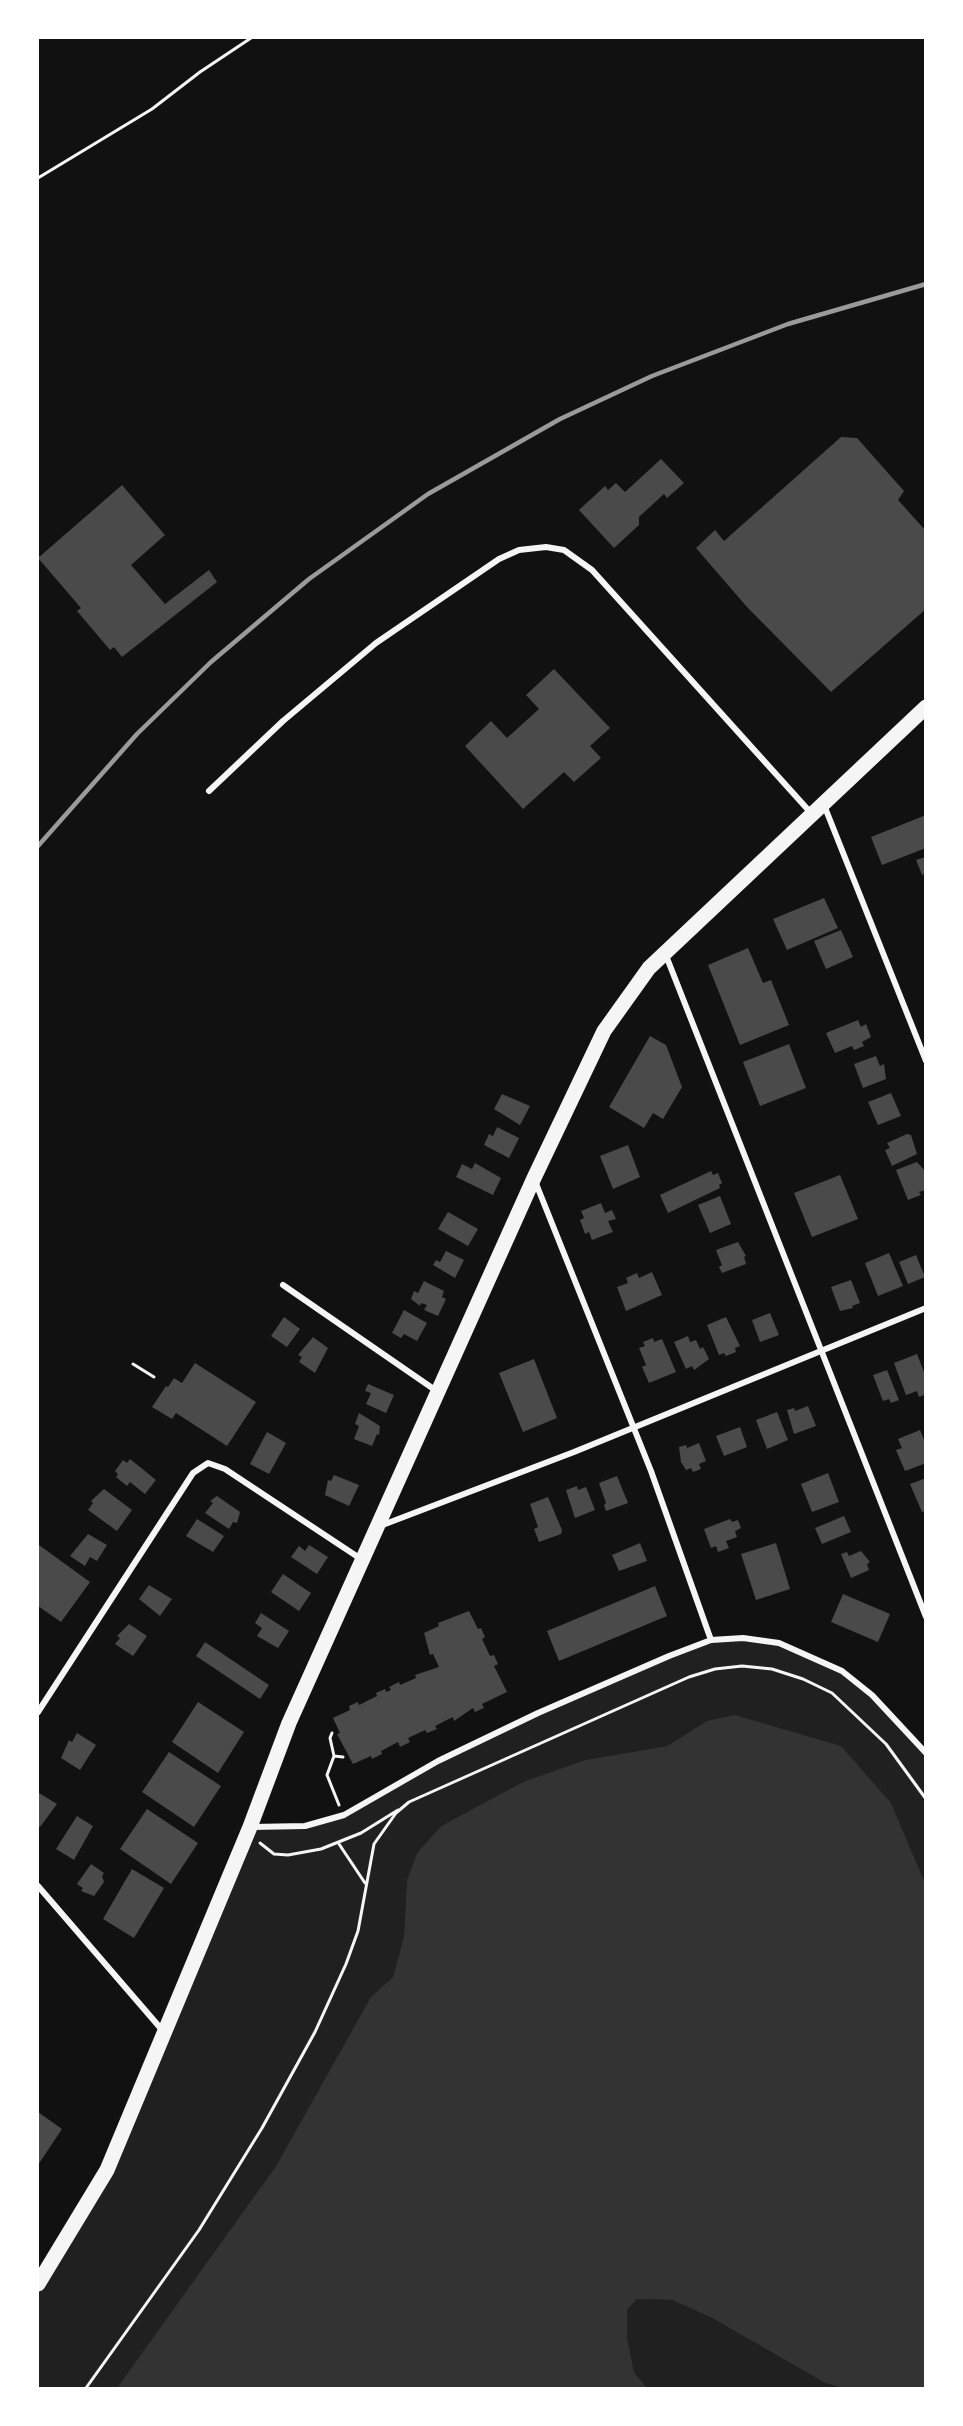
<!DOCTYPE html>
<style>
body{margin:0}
#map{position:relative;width:963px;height:2426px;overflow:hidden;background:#111;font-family:"Public Sans",sans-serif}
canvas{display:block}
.frame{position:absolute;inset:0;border:39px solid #fff;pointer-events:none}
</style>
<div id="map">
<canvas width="963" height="2426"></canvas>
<div class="frame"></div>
</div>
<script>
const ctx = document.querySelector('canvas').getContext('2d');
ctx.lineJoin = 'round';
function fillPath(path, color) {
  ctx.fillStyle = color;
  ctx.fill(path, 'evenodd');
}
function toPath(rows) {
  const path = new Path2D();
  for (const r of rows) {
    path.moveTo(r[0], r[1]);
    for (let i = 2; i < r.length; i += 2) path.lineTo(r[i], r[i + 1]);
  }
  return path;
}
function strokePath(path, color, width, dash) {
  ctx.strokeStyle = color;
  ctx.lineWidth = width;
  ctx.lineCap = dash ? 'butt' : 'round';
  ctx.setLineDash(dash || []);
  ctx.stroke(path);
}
fillPath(toPath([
 [743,1638,779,1643,842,1671,872,1695,925,1753,925,1883,891,1803,707,1721,667,1746,585,1760,523,1782,441,1826,417,1853,407,1880,404,1936,393,1977,371,1998,276,2166,117,2388,38,2388,38,2284,107,2170,250,1827,305,1826,344,1815,438,1761,538,1713,711,1640],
 [637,2299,672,2300,712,2318,825,2383,843,2388,647,2388,634,2372,627,2337,627,2310]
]), '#202020');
fillPath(toPath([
 [735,1715,841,1746,891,1803,925,1883,925,2388,843,2388,825,2383,712,2318,672,2300,637,2299,627,2310,627,2337,634,2372,647,2388,117,2388,276,2166,371,1997,393,1977,404,1936,407,1880,417,1853,441,1826,523,1782,585,1760,667,1746,707,1721]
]), '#333');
fillPath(toPath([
 [841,437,857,438,904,491,898,500,926,531,926,609,831,692,747,607,696,548,715,530,724,541],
 [661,459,684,483,667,498,664,494,639,517,639,525,614,548,579,510,605,486,608,490,616,483,625,492],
 [122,485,165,535,131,565,165,604,209,570,217,582,122,657,114,647,110,650,77,611,81,608,38,558],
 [554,669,610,728,590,746,601,758,574,782,564,772,523,809,465,746,491,721,507,738,539,709,526,695],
 [926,815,926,848,882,865,871,837],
 [926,857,926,873,922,875,916,860],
 [824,898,838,928,787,950,773,919],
 [841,930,853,957,826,969,814,941],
 [748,948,763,983,771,980,789,1025,740,1045,708,965],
 [858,1020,861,1027,866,1024,871,1037,862,1042,864,1046,854,1050,852,1046,835,1053,826,1033],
 [650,1036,666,1045,682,1087,663,1119,653,1113,644,1128,609,1107],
 [789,1044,806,1088,760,1106,743,1062],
 [876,1056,880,1066,884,1064,886,1079,863,1088,854,1064],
 [891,1093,901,1116,878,1125,868,1102],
 [502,1094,530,1106,520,1125,494,1109],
 [497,1127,519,1138,509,1158,484,1145,489,1134,493,1136],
 [907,1134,911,1135,917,1154,892,1166,885,1150,890,1148,887,1143],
 [628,1145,640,1177,613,1189,600,1156],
 [917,1162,926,1172,926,1190,919,1192,921,1195,908,1200,896,1170],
 [475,1163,501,1178,493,1195,456,1177,462,1164,472,1169],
 [711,1171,713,1175,718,1173,722,1183,719,1185,720,1188,668,1213,660,1195],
 [840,1175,858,1219,812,1237,794,1193],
 [720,1196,731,1224,710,1233,698,1205],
 [601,1203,605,1213,612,1210,616,1219,608,1221,613,1232,592,1240,589,1232,585,1234,580,1220,584,1218,581,1211],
 [448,1212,478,1229,468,1246,438,1229],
 [738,1242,746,1256,744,1257,746,1264,722,1273,719,1267,722,1265,716,1250],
 [446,1251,464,1260,455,1278,433,1265,436,1260,440,1262],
 [889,1253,903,1286,878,1296,865,1263],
 [916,1255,925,1277,908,1284,899,1262],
 [652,1272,662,1295,626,1311,617,1287,628,1283,626,1278,637,1273,639,1278],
 [851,1280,860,1303,852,1306,853,1308,840,1311,831,1287],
 [424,1281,444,1291,442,1297,446,1299,438,1316,424,1310,427,1305,421,1303,420,1306,411,1299,414,1291,418,1293],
 [404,1310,427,1323,417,1341,404,1334,401,1338,392,1333],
 [770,1313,779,1335,760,1342,752,1320],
 [284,1317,300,1329,287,1347,271,1336],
 [726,1317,740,1346,735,1348,736,1352,726,1356,724,1353,719,1355,707,1325],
 [688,1336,690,1342,696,1340,700,1349,703,1347,709,1359,694,1370,692,1366,686,1369,674,1342],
 [313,1337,328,1348,315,1373,299,1362,302,1357,298,1355],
 [653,1338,654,1342,662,1339,676,1372,649,1383,642,1367,646,1365,639,1348,645,1346,643,1342],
 [917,1354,926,1377,926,1394,919,1397,917,1391,906,1395,894,1363],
 [534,1359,557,1418,523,1432,499,1373],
 [195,1363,256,1402,227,1446,176,1413,172,1419,152,1407,166,1386,168,1387,174,1378,182,1383],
 [887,1370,899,1400,891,1403,889,1399,883,1401,873,1375],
 [368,1384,394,1395,386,1413,366,1404,371,1393,365,1391],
 [808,1406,816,1426,794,1434,787,1410,794,1408,795,1411],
 [777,1412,788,1440,767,1449,756,1420],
 [359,1413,380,1426,379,1435,377,1434,372,1446,354,1439,359,1426,355,1424],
 [740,1427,747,1447,724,1456,716,1436],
 [920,1430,926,1445,926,1463,905,1471,896,1450,902,1448,898,1439],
 [267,1432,286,1443,269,1474,250,1464],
 [699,1443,706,1461,699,1464,701,1469,693,1472,691,1468,686,1470,681,1462,679,1447,686,1445,687,1448],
 [130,1459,156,1480,145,1494,130,1482,127,1486,116,1477,118,1474,115,1471,123,1460,127,1463],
 [828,1473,839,1502,812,1512,801,1484],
 [334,1475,359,1485,349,1506,325,1495,328,1480,331,1481],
 [617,1476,628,1503,606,1511,604,1505,606,1503,599,1483],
 [926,1478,926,1511,922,1512,910,1484],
 [577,1486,578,1490,586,1487,595,1510,575,1518,566,1490],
 [104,1489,132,1510,117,1531,88,1510,93,1503,91,1501],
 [217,1496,240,1512,237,1523,233,1522,229,1529,205,1513,213,1503,210,1501],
 [548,1497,562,1530,561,1534,539,1542,534,1529,538,1527,530,1504],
 [844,1516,851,1532,822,1544,815,1528],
 [197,1519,224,1536,213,1552,186,1536],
 [730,1519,732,1522,738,1520,741,1528,735,1531,737,1537,726,1541,729,1548,718,1552,716,1546,711,1548,704,1529],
 [88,1534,107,1545,97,1561,90,1557,85,1566,70,1556],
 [640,1543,647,1561,619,1571,612,1555],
 [776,1543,790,1589,756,1600,741,1554],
 [39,1545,90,1582,61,1622,38,1606],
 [309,1545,328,1557,317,1574,291,1557,299,1546,305,1551],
 [861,1551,870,1562,867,1564,869,1570,851,1578,841,1554,847,1552,849,1556],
 [283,1574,311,1593,299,1611,271,1592],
 [149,1585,172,1599,160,1616,139,1599],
 [655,1586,667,1616,559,1661,547,1631],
 [843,1594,890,1614,878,1642,831,1622],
 [469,1611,478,1629,481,1628,485,1637,482,1639,490,1656,494,1655,498,1664,494,1666,507,1692,482,1704,484,1708,475,1712,473,1708,454,1721,453,1717,435,1726,437,1729,427,1733,425,1730,408,1738,410,1742,400,1747,398,1742,381,1751,382,1754,372,1759,371,1756,353,1764,337,1734,340,1733,333,1718,350,1710,349,1706,358,1702,359,1705,377,1696,376,1693,385,1689,386,1692,391,1690,389,1687,399,1682,400,1685,416,1678,415,1675,439,1667,433,1654,430,1655,424,1633,439,1626,438,1623],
 [261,1613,289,1631,278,1648,257,1636,262,1628,255,1623],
 [129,1624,147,1636,133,1656,115,1644,120,1638,117,1636],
 [205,1642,269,1685,260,1699,196,1656],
 [198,1702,244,1732,218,1773,172,1742],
 [77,1733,96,1745,80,1770,61,1758,69,1740,72,1742],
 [169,1752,221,1786,194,1827,142,1792],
 [39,1793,57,1804,40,1827,38,1826],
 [147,1809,198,1843,171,1884,120,1849],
 [77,1816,93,1826,74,1860,56,1849],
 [91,1864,104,1873,102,1876,104,1882,94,1896,81,1891,83,1888,77,1884],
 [132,1869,164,1888,134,1938,103,1919],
 [38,2112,62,2129,38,2165]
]), '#4a4a4a');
strokePath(toPath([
 [38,178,152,109,200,72,251,38],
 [133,1364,154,1377],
 [332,1733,330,1738,334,1756],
 [339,1805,327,1775,334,1756,343,1757],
 [260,1843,274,1854,288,1855,321,1849,361,1833,398,1810],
 [339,1844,365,1883],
 [86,2388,199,2230,262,2128,315,2032,346,1964,358,1931,374,1844,396,1813,409,1802,689,1677,715,1669,742,1666,772,1669,803,1679,832,1693,886,1744,926,1799]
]), '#f5f5f5', 3);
strokePath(toPath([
 [209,791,283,721,376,643,499,559,519,550,546,547,564,550,592,570,811,813],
 [824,805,926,1061],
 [665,953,926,1617],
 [535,1181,651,1471,711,1640],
 [283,1285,438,1392],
 [380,1526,574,1452,926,1308],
 [38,1712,193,1473,208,1463,225,1469,361,1559],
 [252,1827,305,1826,344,1815,438,1761,538,1713,669,1656,711,1640,743,1638,779,1643,842,1671,872,1695,926,1753],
 [38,1886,163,2031]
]), '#f5f5f5', 6);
strokePath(toPath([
 [38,2284,107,2170,250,1827,289,1723,534,1178,604,1031,649,968,926,707]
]), '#f5f5f5', 15);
strokePath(toPath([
 [38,846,137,734,211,662,309,579,428,494,560,419,652,376,788,324,926,284]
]), '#9a9a9a', 4.5);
</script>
